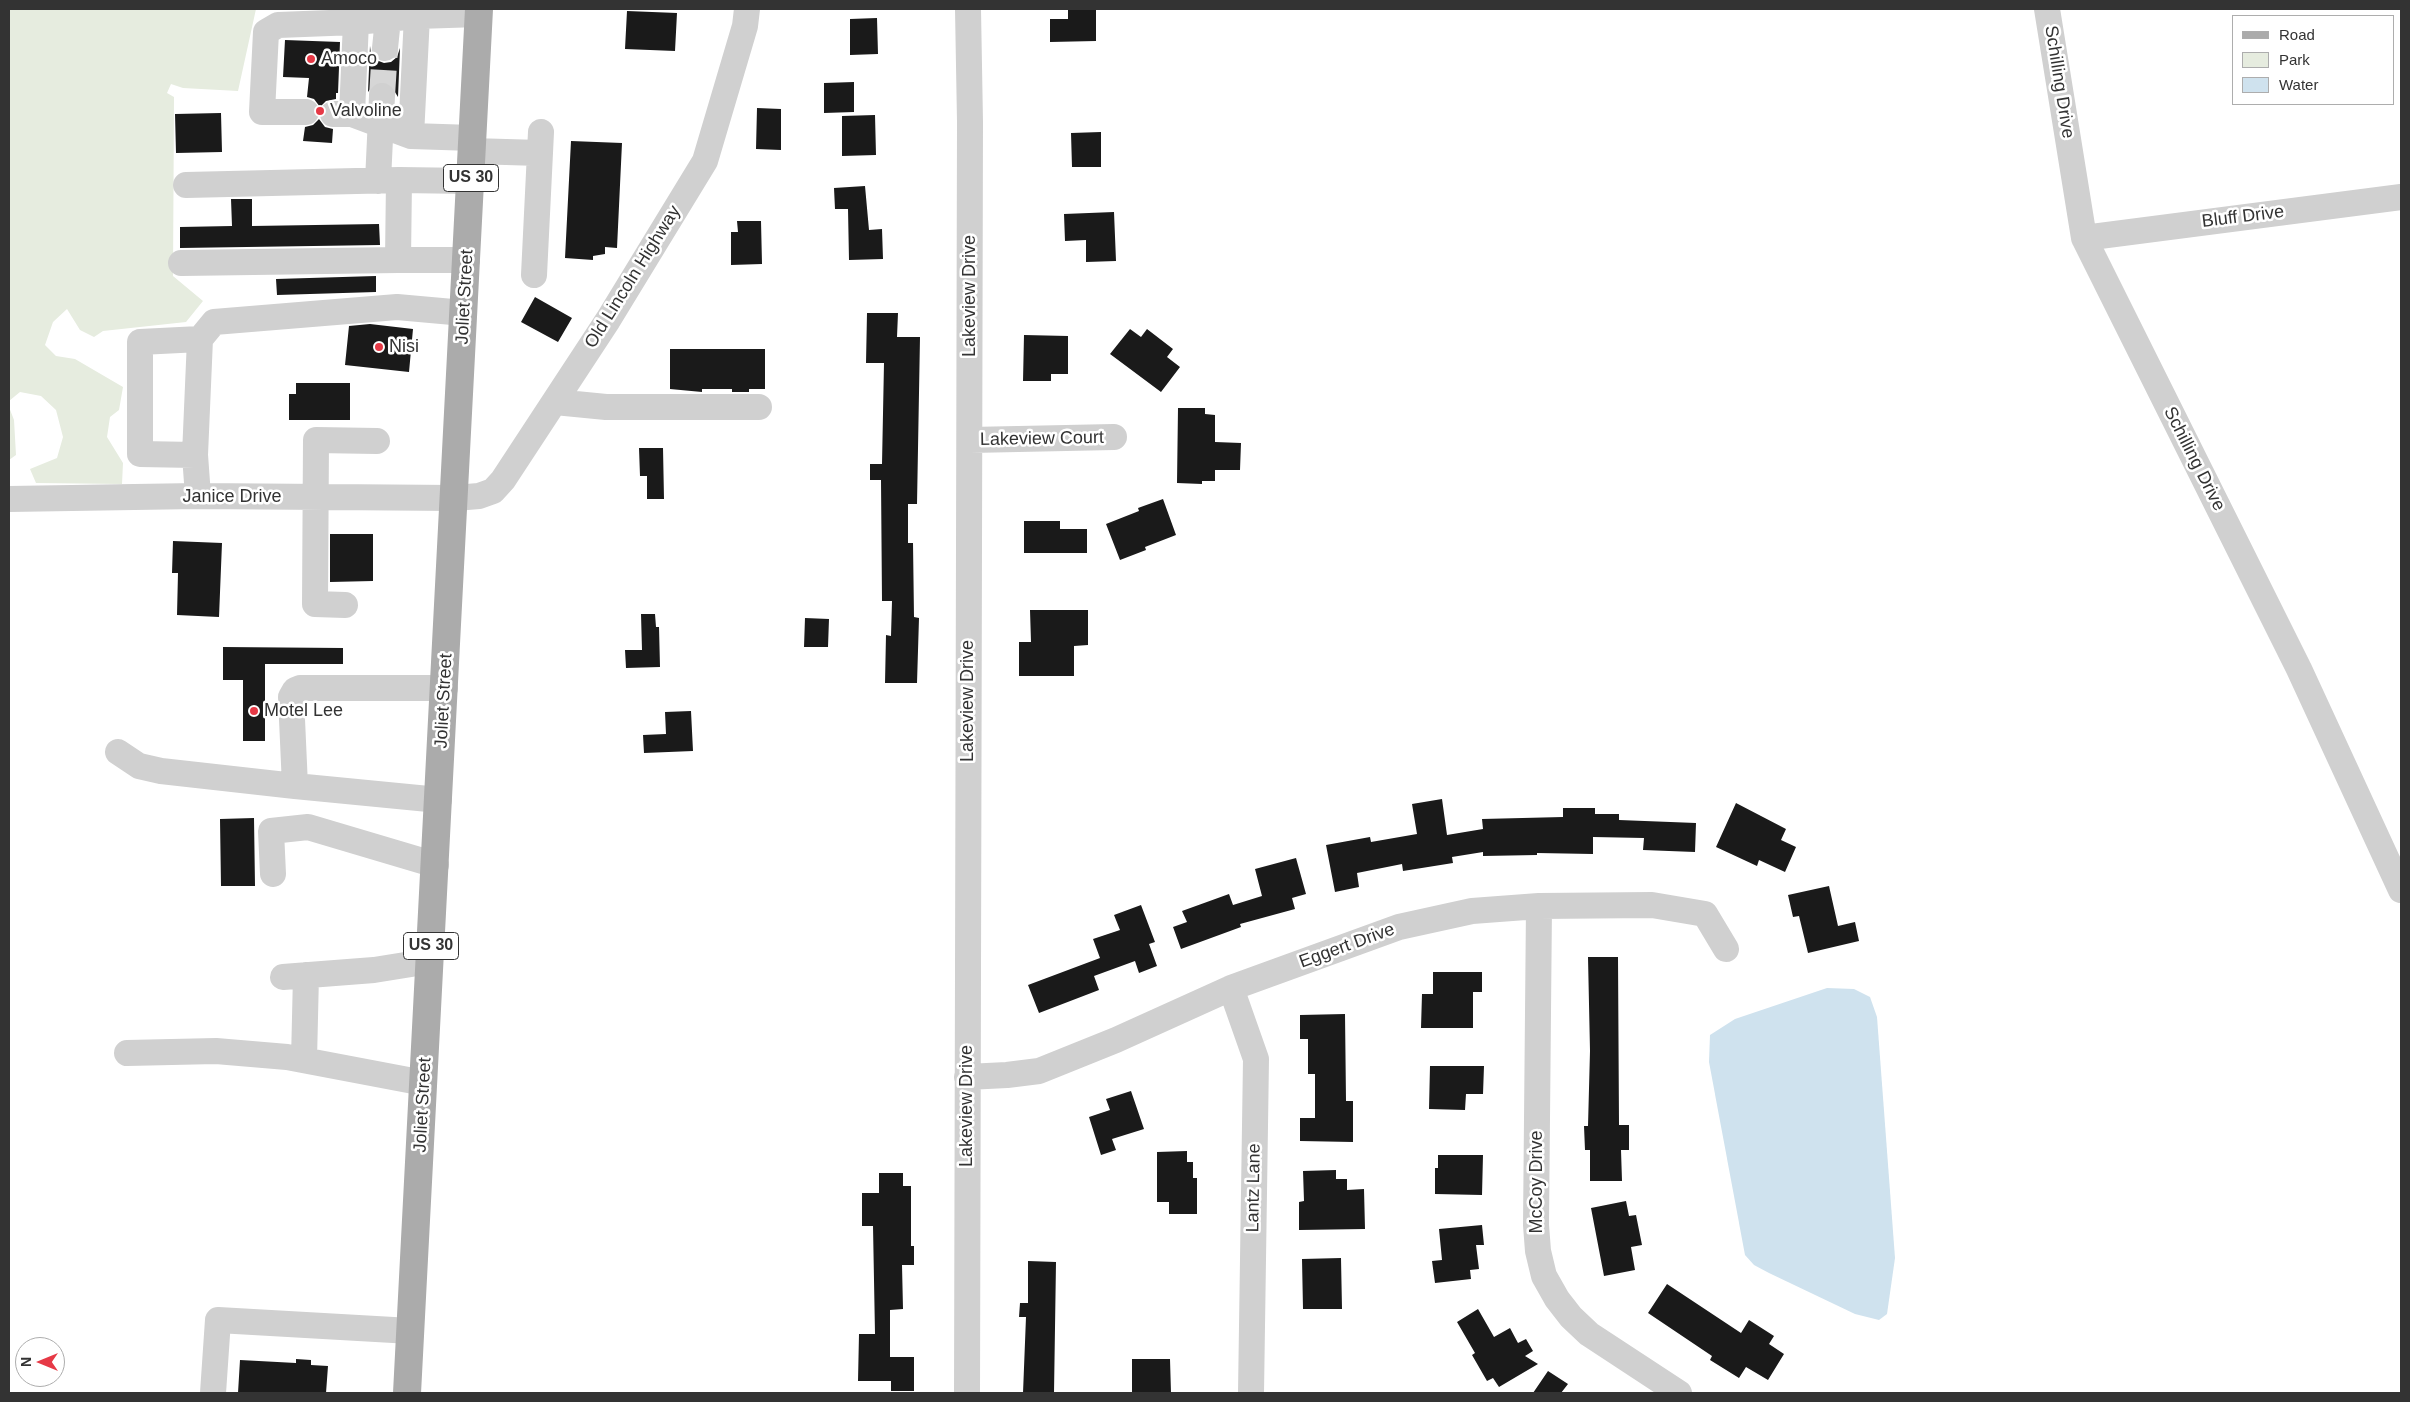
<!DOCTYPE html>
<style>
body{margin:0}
#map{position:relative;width:2410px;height:1402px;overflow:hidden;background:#fff;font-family:Helvetica,sans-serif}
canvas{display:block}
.frame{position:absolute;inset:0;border:10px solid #333;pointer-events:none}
.legend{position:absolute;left:2232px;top:15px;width:162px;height:90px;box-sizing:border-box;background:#fff;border:1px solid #adadad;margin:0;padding:6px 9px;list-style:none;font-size:15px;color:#333}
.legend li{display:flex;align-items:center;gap:10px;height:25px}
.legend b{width:25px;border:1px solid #adadad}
.north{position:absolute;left:15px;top:1337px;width:50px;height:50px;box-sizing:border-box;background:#fff;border:1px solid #adadad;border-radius:50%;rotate:270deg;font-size:14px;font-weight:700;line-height:20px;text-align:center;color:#333}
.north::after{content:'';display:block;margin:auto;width:18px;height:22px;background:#e63946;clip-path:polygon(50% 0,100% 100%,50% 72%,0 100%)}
</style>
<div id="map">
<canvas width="2410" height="1402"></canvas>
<div class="frame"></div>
<ul class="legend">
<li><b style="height:6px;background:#ababab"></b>Road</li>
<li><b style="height:14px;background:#e6ecdf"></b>Park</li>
<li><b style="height:14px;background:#cfe2ee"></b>Water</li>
</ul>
<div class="north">N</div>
</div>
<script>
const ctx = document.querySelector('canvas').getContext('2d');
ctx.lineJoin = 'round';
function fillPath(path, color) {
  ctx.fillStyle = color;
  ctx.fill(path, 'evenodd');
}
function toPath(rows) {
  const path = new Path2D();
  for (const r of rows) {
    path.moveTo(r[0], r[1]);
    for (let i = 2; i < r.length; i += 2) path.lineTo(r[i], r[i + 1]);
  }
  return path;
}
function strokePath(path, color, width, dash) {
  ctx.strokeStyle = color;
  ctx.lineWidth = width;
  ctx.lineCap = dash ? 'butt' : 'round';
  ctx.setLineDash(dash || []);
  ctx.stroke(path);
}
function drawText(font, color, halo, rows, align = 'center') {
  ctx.font = font + ' Helvetica,sans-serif';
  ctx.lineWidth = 5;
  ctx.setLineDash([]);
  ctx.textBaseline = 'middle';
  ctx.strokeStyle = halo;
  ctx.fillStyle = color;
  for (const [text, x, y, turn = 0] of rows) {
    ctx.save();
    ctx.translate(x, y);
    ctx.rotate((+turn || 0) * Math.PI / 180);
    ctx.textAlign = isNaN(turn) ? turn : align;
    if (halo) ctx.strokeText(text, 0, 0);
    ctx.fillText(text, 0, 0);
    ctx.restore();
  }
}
fillPath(toPath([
 [9,9,256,9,238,91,183,88,171,84,167,93,174,97,173,276,203,301,186,322,103,331,94,337,80,330,67,309,53,322,45,345,56,356,75,359,123,387,119,410,110,417,107,437,123,463,122,484,36,483,30,469,57,458,63,437,56,410,41,396,20,392,9,401],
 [9,407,14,420,16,455,9,460]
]), '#e6ecdf');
fillPath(toPath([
 [1827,988,1854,989,1870,997,1877,1017,1895,1258,1887,1314,1879,1320,1855,1314,1769,1273,1754,1265,1745,1255,1709,1062,1710,1035,1735,1019]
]), '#cfe2ee');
fillPath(toPath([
 [1068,9,1096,9,1096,41,1050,42,1050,19,1068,19],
 [627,11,677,13,675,51,625,49],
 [877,18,878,54,850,55,850,19],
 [285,40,340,42,338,93,336,93,336,99,326,101,320,107,314,99,307,97,309,78,283,77],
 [370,46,371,54,376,60,384,63,391,62,397,57,400,48,398,97,390,84,383,81,375,83,368,92],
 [854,82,854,112,824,113,824,83],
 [757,108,781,109,781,150,756,149],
 [221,113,222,152,176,153,175,114],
 [875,115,876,155,842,156,842,116],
 [319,119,325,127,333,129,332,143,303,141,305,127,313,125],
 [1101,132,1101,167,1072,167,1071,133],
 [571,141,622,143,617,248,605,247,605,254,593,256,593,260,565,258],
 [865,186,869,230,882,229,883,259,849,260,848,209,835,209,834,188],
 [231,199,252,199,252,226,379,224,380,245,180,248,180,227,232,226],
 [1114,212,1116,261,1086,262,1086,240,1065,241,1064,214],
 [737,221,761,221,762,264,731,265,731,232,738,232],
 [376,276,376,292,277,295,276,279],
 [535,297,572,318,558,342,521,322],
 [867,313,898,313,897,337,920,337,917,504,908,504,908,543,913,543,914,617,919,618,917,683,885,683,886,635,891,636,892,601,882,601,881,480,870,480,870,464,882,464,884,363,866,363],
 [370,324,413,329,409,372,345,365,349,326],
 [1130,329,1141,337,1147,329,1173,349,1167,357,1180,367,1161,392,1110,354],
 [1024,335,1068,336,1068,374,1051,374,1051,381,1023,381],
 [670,349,765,349,765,389,749,389,749,392,732,392,732,389,702,389,702,392,670,389],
 [296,383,350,383,350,420,289,420,289,394,296,394],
 [1178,408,1205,408,1205,414,1215,415,1215,442,1241,443,1240,470,1215,470,1215,481,1202,481,1202,484,1177,483],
 [639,448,663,448,664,499,647,499,647,476,640,476],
 [1163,499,1176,535,1145,547,1146,550,1120,560,1106,524,1139,511,1138,508],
 [1024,521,1060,521,1060,529,1087,529,1087,553,1024,553],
 [330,534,373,534,373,581,330,582],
 [173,541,222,543,219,617,177,615,178,573,172,573],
 [1030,610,1088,610,1088,645,1074,646,1074,676,1019,676,1019,642,1031,642],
 [641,614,655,614,656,627,659,627,660,667,626,668,625,650,642,650],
 [805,618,829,619,828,647,804,647],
 [223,647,343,648,343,664,265,664,265,741,243,741,243,680,223,680],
 [691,711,693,751,644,753,643,735,666,734,665,712],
 [1442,799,1447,835,1483,829,1482,819,1563,817,1563,808,1595,808,1595,814,1619,814,1619,820,1696,823,1695,852,1643,850,1644,838,1593,837,1593,854,1537,853,1537,855,1483,856,1483,852,1452,857,1453,863,1403,871,1402,864,1357,873,1359,887,1335,892,1326,845,1370,837,1371,842,1417,834,1412,804],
 [1736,803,1786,829,1781,840,1796,847,1785,872,1759,860,1757,866,1716,847],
 [254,818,255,886,221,886,220,819],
 [1296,858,1306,894,1292,898,1295,909,1240,924,1241,927,1181,949,1173,927,1187,922,1182,911,1229,894,1233,905,1262,896,1255,869],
 [1829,886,1838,926,1855,922,1859,941,1808,953,1799,916,1793,917,1788,895],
 [1141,905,1155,942,1149,944,1157,966,1139,973,1135,961,1094,976,1099,990,1039,1013,1028,985,1100,958,1093,939,1120,930,1114,915],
 [1588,957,1618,957,1619,1125,1629,1125,1629,1150,1621,1150,1622,1181,1590,1181,1590,1150,1585,1150,1584,1126,1588,1126,1590,1051],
 [1433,972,1482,972,1482,992,1473,992,1473,1028,1421,1028,1422,994,1433,994],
 [1345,1014,1346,1101,1353,1101,1353,1142,1300,1141,1300,1118,1315,1118,1315,1074,1308,1074,1308,1039,1300,1039,1300,1015],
 [1430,1066,1484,1066,1483,1094,1466,1094,1465,1110,1429,1109],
 [1131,1091,1144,1129,1112,1139,1116,1150,1101,1155,1089,1117,1110,1110,1106,1099],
 [1187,1151,1187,1162,1193,1162,1193,1178,1197,1178,1197,1214,1169,1214,1169,1202,1157,1202,1157,1152],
 [1438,1155,1483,1155,1482,1195,1435,1194,1435,1168,1438,1168],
 [1336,1170,1336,1179,1347,1179,1347,1190,1364,1189,1365,1229,1299,1230,1299,1202,1304,1201,1303,1171],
 [879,1173,903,1173,903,1186,911,1186,911,1246,914,1246,914,1265,902,1265,903,1309,890,1310,890,1357,914,1357,914,1391,891,1391,891,1381,858,1381,859,1334,875,1334,873,1226,862,1226,862,1193,879,1193],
 [1626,1201,1629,1216,1636,1215,1642,1245,1631,1247,1635,1270,1604,1276,1591,1208],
 [1482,1225,1484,1245,1476,1245,1479,1269,1470,1270,1471,1279,1435,1283,1432,1261,1442,1260,1439,1229],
 [1341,1258,1342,1309,1303,1309,1302,1259],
 [1028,1261,1056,1262,1054,1393,1023,1393,1026,1317,1019,1317,1020,1303,1028,1303],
 [1667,1284,1741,1333,1749,1320,1774,1336,1769,1344,1784,1354,1768,1380,1746,1367,1739,1378,1710,1360,1712,1356,1648,1313],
 [1478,1309,1494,1337,1510,1328,1518,1343,1526,1339,1533,1351,1525,1356,1538,1364,1499,1387,1493,1378,1487,1381,1472,1355,1475,1353,1457,1322],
 [296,1359,311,1360,311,1365,328,1366,326,1393,238,1393,240,1360,296,1363],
 [1132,1359,1170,1359,1171,1393,1132,1393],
 [1548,1371,1568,1384,1561,1393,1533,1393]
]), '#1a1a1a');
strokePath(toPath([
 [382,96,385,48]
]), '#d6d6d6', 26, [26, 13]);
strokePath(toPath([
 [2047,9,2084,238,2299,669,2401,890],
 [385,48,388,19],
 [306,112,262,112,266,32,278,25,356,22,417,16],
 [333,114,352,114,411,136,473,138],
 [352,114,356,22],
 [411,136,417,16,479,14],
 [472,151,540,153],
 [378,181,382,96],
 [186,185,399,180],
 [2084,238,2401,197],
 [467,260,398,260,399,180,471,181],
 [181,263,398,260],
 [534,275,541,132],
 [555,402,606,407,759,407],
 [970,440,1114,437],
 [195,455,200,339],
 [198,496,195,455,140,454,140,342,200,339,214,322,397,307,464,313],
 [9,499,197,496,455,498,479,496,493,491,503,480,608,320,705,161,745,26,747,9],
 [345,605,315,604,316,440,377,441],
 [118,752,139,766,161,771,295,786],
 [439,800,295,786,291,697,295,690,300,688,445,688],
 [273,874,271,831,308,827,436,865],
 [1539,906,1536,1225,1538,1251,1544,1276,1557,1299,1571,1317,1589,1334,1679,1393],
 [283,977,374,970,430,961],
 [1231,988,1256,1059,1251,1393],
 [127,1053,216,1051,287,1057,424,1083],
 [304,1060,306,975],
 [967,1077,1007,1075,1039,1071,1116,1040,1231,988,1399,927,1472,911,1539,906,1652,905,1705,914,1726,949],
 [213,1393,218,1320,411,1331],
 [967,1393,970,122,968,9]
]), '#d0d0d0', 26);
strokePath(toPath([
 [407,1393,479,9]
]), '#ababab', 28);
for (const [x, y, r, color] of [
 [311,59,5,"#e63946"],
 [320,111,5,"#e63946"],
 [379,347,5,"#e63946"],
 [254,711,5,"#e63946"]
]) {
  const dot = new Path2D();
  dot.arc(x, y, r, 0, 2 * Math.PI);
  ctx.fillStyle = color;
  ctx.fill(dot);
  strokePath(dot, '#fff', 2);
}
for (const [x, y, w] of [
 [471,178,55],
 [431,946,55]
]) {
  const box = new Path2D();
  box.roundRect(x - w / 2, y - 13.5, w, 27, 4);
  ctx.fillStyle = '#fff';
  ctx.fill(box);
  strokePath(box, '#333', 1);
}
drawText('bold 16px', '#333', null, [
 ["US 30",471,178],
 ["US 30",431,946]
]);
drawText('18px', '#333', '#fff', [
 ["Amoco",321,59],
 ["Valvoline",330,111],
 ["Nisi",389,347],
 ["Motel Lee",264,711]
], 'left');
drawText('18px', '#333', '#fff', [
 ["Schilling Drive",2059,82,81],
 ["Bluff Drive",2243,217,-7],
 ["Old Lincoln Highway",633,277,-58],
 ["Lakeview Drive",970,296,-90],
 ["Joliet Street",465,297,-87],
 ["Lakeview Court",1042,439,-1],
 ["Schilling Drive",2194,459,63],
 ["Janice Drive",232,497],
 ["Joliet Street",444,701,-87],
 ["Lakeview Drive",968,701,-90],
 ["Eggert Drive",1347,946,-20],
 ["Joliet Street",423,1105,-87],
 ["Lakeview Drive",967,1106,-90],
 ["McCoy Drive",1537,1182,-90],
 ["Lantz Lane",1254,1188,-89]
]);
</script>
